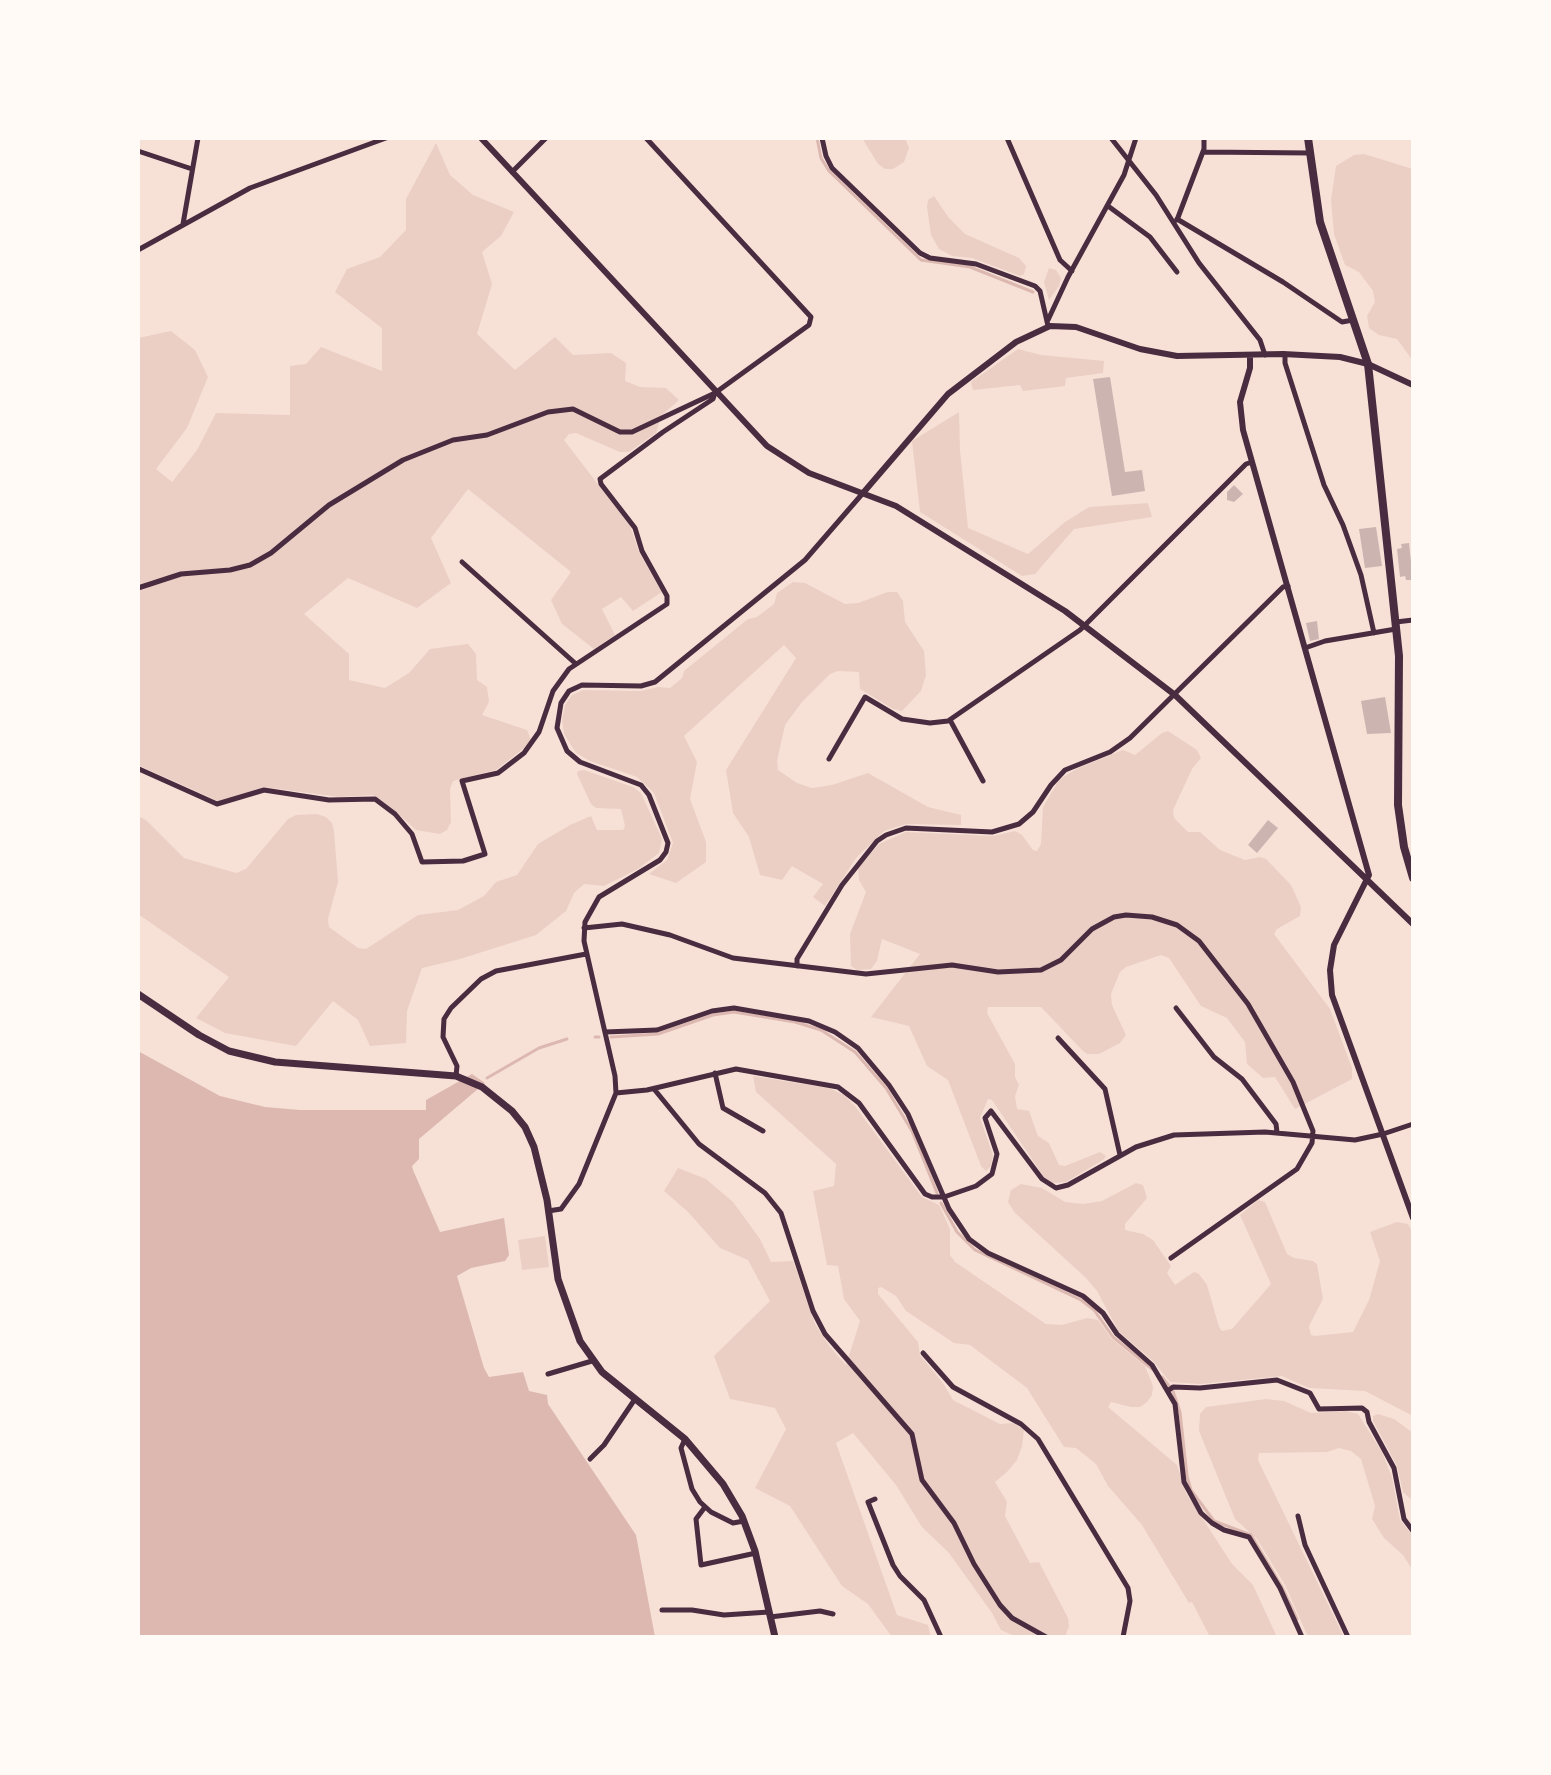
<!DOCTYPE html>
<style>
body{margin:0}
#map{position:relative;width:1551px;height:1775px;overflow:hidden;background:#f7e1d7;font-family:"Sofia Sans Condensed",sans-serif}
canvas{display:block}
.frame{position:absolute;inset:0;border:140px solid #fffaf5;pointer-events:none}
</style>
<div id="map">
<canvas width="1551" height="1775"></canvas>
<div class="frame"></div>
</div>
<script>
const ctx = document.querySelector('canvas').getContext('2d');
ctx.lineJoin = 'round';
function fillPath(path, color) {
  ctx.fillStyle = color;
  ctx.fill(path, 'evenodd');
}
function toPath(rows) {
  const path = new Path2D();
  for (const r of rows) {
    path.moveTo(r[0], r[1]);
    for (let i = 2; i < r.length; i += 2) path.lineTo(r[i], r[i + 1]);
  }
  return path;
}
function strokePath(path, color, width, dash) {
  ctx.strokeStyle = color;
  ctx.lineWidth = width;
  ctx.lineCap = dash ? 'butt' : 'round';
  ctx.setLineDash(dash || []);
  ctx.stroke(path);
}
fillPath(toPath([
 [862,138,905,138,909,148,904,162,893,169,885,169,878,164],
 [436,143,450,175,473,195,514,212,501,236,482,252,492,284,477,334,515,370,555,337,573,355,611,353,626,363,625,381,640,387,666,388,679,400,661,416,656,433,629,452,620,452,576,433,569,434,564,440,630,526,639,552,662,592,633,611,621,597,602,609,615,635,594,649,562,624,551,600,571,572,468,489,431,538,451,583,417,608,348,578,304,614,349,654,349,680,385,688,409,673,430,649,468,644,476,654,477,680,487,687,489,702,482,715,527,730,531,740,528,745,496,770,453,781,450,789,451,822,447,830,440,834,416,830,393,809,373,795,339,797,264,787,218,801,138,765,138,338,171,331,195,350,208,377,187,428,156,469,172,482,197,450,216,413,290,415,290,366,306,364,321,347,382,371,382,328,335,292,347,269,380,257,406,230,406,199],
 [1364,154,1413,169,1413,361,1397,339,1379,335,1369,328,1367,316,1375,302,1373,291,1359,272,1345,265,1334,234,1331,200,1336,166,1354,155],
 [934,196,949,218,965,234,1019,258,1026,266,1024,274,1020,276,972,258,952,256,939,249,931,235,927,207,928,200],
 [1049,268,1056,270,1061,278,1059,286,1049,300,1044,282],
 [1018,349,1041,355,1104,361,1103,373,1066,378,1065,386,1023,391,1020,385,973,390,971,382],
 [959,412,960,450,968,528,1028,554,1065,522,1089,507,1148,503,1152,517,1074,529,1035,574,1022,576,920,512,912,441],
 [793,582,805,583,845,604,858,603,888,592,897,592,903,601,905,622,924,651,926,675,921,691,902,711,893,709,860,689,859,672,838,671,830,674,802,702,785,725,777,761,778,770,797,783,812,788,832,785,868,773,928,807,961,815,961,825,906,824,884,831,856,858,825,906,813,897,823,884,792,866,782,880,760,875,749,837,733,813,726,770,796,658,784,645,684,736,697,762,690,799,706,842,706,862,676,883,649,874,667,860,673,843,654,793,637,777,590,761,576,753,564,734,562,720,565,705,572,695,583,690,641,691,658,687,670,688,682,678,684,671,748,619,757,617,774,604,777,593],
 [1168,731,1197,750,1201,758,1192,769,1173,810,1174,818,1188,832,1200,832,1220,850,1245,860,1260,857,1266,859,1291,885,1301,907,1300,916,1277,929,1274,934,1330,1009,1352,1068,1352,1079,1295,1109,1275,1077,1263,1078,1247,1064,1245,1042,1227,1018,1201,1006,1169,958,1161,955,1126,967,1120,972,1111,994,1112,1005,1126,1035,1120,1043,1099,1054,1087,1054,1082,1050,1041,1007,988,1007,987,1013,1015,1064,1015,1077,1019,1085,1015,1096,1017,1109,1029,1111,1038,1136,1049,1143,1059,1165,1065,1166,1100,1152,1106,1156,1103,1160,1066,1182,1052,1183,1044,1177,992,1100,988,1099,980,1118,993,1155,991,1166,986,1171,981,1166,948,1080,927,1066,909,1026,871,1017,920,954,882,939,877,961,871,969,857,970,851,966,850,934,866,892,859,880,858,868,879,844,906,832,993,836,1015,831,1022,835,1033,850,1037,851,1041,844,1043,807,1059,780,1076,769,1118,752,1123,750,1135,755,1162,733],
 [584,770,633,787,641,793,662,839,659,853,638,869,604,886,584,884,574,893,566,911,536,935,460,959,422,968,407,1011,406,1043,370,1046,358,1020,333,1001,296,1046,225,1033,196,1018,229,977,138,914,138,816,146,820,184,858,236,873,246,869,288,819,296,815,317,814,326,817,332,823,334,831,338,882,328,919,329,927,358,948,366,949,418,915,458,910,484,896,496,882,517,875,538,844,570,825,591,816,597,830,623,830,625,826,621,809,596,808,591,804,577,774,578,771],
 [753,1076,829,1088,844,1095,855,1106,922,1197,939,1205,950,1229,950,1255,955,1262,1046,1324,1062,1325,1087,1318,1098,1320,1112,1339,1145,1366,1153,1386,1152,1395,1147,1402,1140,1407,1131,1407,1111,1402,1108,1407,1177,1465,1186,1493,1232,1564,1253,1585,1277,1637,1210,1637,1192,1602,1189,1603,1142,1525,1108,1486,1096,1464,1076,1448,1064,1447,1027,1388,970,1345,954,1343,906,1311,896,1296,881,1287,878,1288,878,1294,918,1342,920,1355,943,1383,953,1400,1000,1424,1013,1423,1024,1430,1022,1446,1017,1460,1007,1472,995,1482,1007,1502,1005,1516,1030,1563,1039,1562,1068,1618,1069,1626,1065,1637,1017,1637,1001,1630,992,1613,949,1553,922,1527,896,1485,853,1433,836,1443,897,1615,928,1625,931,1637,892,1637,868,1604,842,1586,790,1506,755,1488,786,1429,775,1408,730,1399,714,1356,770,1301,748,1260,720,1248,688,1212,664,1191,678,1168,706,1179,733,1202,760,1239,771,1262,793,1261,815,1324,830,1347,846,1365,860,1321,844,1299,838,1266,827,1265,813,1191,834,1186,836,1164,756,1092],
 [1136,1183,1143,1185,1147,1198,1125,1224,1125,1230,1143,1234,1153,1240,1171,1266,1167,1273,1175,1285,1194,1272,1199,1274,1207,1285,1219,1327,1222,1331,1232,1329,1271,1284,1240,1215,1258,1200,1265,1202,1287,1254,1294,1258,1313,1261,1317,1264,1323,1299,1309,1326,1311,1335,1314,1336,1353,1332,1369,1300,1380,1261,1370,1232,1397,1222,1408,1224,1413,1233,1413,1416,1365,1391,1309,1388,1282,1376,1200,1384,1170,1382,1153,1361,1119,1332,1097,1291,1086,1278,1015,1213,1008,1202,1011,1190,1021,1184,1042,1188,1065,1202,1083,1204,1102,1201],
 [545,1236,549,1267,522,1270,518,1240],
 [1266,1399,1284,1401,1311,1413,1346,1411,1358,1414,1382,1452,1392,1477,1400,1520,1413,1536,1413,1571,1403,1555,1384,1538,1372,1519,1375,1506,1361,1459,1351,1451,1339,1448,1327,1452,1259,1453,1258,1460,1344,1637,1308,1637,1285,1585,1257,1539,1235,1519,1199,1431,1200,1414,1206,1407],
 [1378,1414,1394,1419,1413,1433,1413,1501,1403,1492,1397,1466,1373,1421,1373,1416]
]), '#ebcfc5');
fillPath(toPath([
 [138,1051,220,1096,265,1107,300,1110,426,1110,426,1100,472,1074,485,1083,419,1139,419,1159,412,1166,413,1170,440,1232,504,1218,509,1255,505,1261,471,1268,457,1276,484,1368,489,1377,523,1372,529,1391,547,1395,548,1404,636,1535,655,1637,138,1637]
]), '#dcb8b0');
strokePath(toPath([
 [817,138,821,158,829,171,921,260,970,267,1033,292],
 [595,1037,599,1037],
 [611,1037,658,1034,713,1015,734,1012,795,1022,821,1030,855,1052,886,1088,912,1131,937,1193],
 [487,1078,539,1048,567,1039],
 [941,1203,957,1232,975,1250,1081,1300,1094,1310,1113,1337,1152,1369],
 [1162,1377,1170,1387],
 [1173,1391,1180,1412,1187,1476,1191,1490,1214,1521,1251,1535,1282,1587,1297,1619]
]), '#dcb8b0', 3);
fillPath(toPath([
 [1110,377,1125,472,1142,470,1145,491,1112,496,1093,379],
 [1234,485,1243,494,1234,502,1227,500,1227,492],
 [1376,527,1382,566,1365,568,1359,529],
 [1409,543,1413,580,1406,580,1405,576,1400,577,1397,549,1402,548,1401,544],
 [1317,621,1319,639,1310,641,1306,623],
 [1385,697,1391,733,1367,734,1361,701],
 [1268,820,1278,828,1257,853,1248,845]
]), '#ccb4b1');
strokePath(toPath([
 [822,138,826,156,832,168,920,253,930,258,976,264,1035,286,1040,291,1048,326],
 [1007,138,1060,260,1072,271],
 [1111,138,1156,195,1199,263,1260,340,1265,355],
 [138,151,192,169],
 [1203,152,1310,153],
 [512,172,546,138],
 [1108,206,1150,237,1177,272],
 [1177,219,1283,282,1342,322,1353,320],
 [1177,220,1204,149,1204,138],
 [183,224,198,138],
 [138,250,250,188,386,138],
 [1048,320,1068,277,1124,175,1136,138],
 [1285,354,1285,363,1324,485,1343,525,1361,575,1374,633],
 [462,562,576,664],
 [138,588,181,574,230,570,250,565,271,553,329,505,403,460,453,440,487,435,548,412,573,409,620,432,632,432,715,393,809,325,811,317,646,138],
 [1396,622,1413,620],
 [1305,648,1325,641,1396,629],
 [950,720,983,781],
 [829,759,865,697,902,719,930,723,948,721,1080,630,1246,464,1252,462],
 [139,769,217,804,264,790,329,800,375,799,395,814,412,834,422,862,463,861,485,854,462,781,498,773,524,753,539,732,553,691,569,669,667,604,667,596,642,551,635,528,601,484,600,479,663,432,713,399,715,393],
 [584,928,622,924,670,935,733,958,866,974,952,965,998,972,1041,970,1061,960,1092,929,1114,917,1126,915,1152,917,1177,925,1199,941,1248,1004,1293,1082,1313,1131,1312,1143,1297,1169,1171,1258],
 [797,966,797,959,842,885,877,841,886,835,906,828,992,832,1019,824,1033,812,1051,785,1065,770,1110,752,1130,738,1283,587,1288,586],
 [1176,1008,1214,1057,1242,1079,1276,1124,1277,1132],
 [605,1032,657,1030,712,1011,734,1008,809,1021,835,1032,858,1048,889,1085,908,1114,949,1209,969,1239,988,1253,1083,1296,1103,1313,1117,1334,1152,1365,1175,1404,1184,1482,1189,1491,1201,1513,1212,1523,1224,1530,1249,1537,1280,1588,1302,1637],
 [1058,1038,1105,1089,1120,1155],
 [715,1073,723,1108,763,1131],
 [456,1076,457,1066,443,1037,444,1019,451,1008,481,979,496,971,586,954],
 [654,1089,699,1144,765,1193,781,1213,813,1311,825,1334,912,1434,922,1480,954,1523,974,1564,1000,1605,1012,1618,1046,1637],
 [616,1093,647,1090,736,1069,838,1087,859,1103,925,1194,932,1197,944,1197,976,1186,992,1174,997,1154,985,1118,991,1111,1042,1179,1056,1188,1068,1185,1136,1147,1174,1135,1265,1132,1355,1140,1383,1134,1413,1124],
 [548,1211,561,1209,579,1184,616,1093,615,1076,584,941,585,922,599,897,660,860,666,852,668,843,649,795,641,785,580,762,567,751,557,728,561,703,569,691,582,685,641,686,655,682,805,560,863,493],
 [923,1353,953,1387,1021,1424,1038,1439,1128,1588,1130,1601,1123,1637],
 [548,1374,592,1361],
 [1169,1390,1173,1387,1200,1388,1277,1380,1310,1393,1319,1409,1362,1408,1367,1412,1369,1422,1394,1468,1404,1519,1413,1531],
 [685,1439,681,1448,692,1489,700,1502,711,1512,733,1523,744,1521],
 [590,1459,604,1445,635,1399],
 [875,1499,868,1502,893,1565,900,1576,924,1600,941,1637],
 [705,1507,696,1519,701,1565,756,1553],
 [1298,1516,1305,1545,1348,1637],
 [662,1610,692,1610,724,1615,769,1612],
 [770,1617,820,1611,833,1614]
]), '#4a2c40', 5);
strokePath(toPath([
 [481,138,767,446,809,473,896,506,1065,611,1175,695,1413,924],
 [1250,356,1250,368,1240,402,1243,430,1369,875,1334,945,1330,970,1332,995,1413,1218],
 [863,493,948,394,1016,342,1050,326,1076,327,1140,349,1177,356,1283,354,1340,357,1368,364,1413,385]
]), '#4a2c40', 6);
strokePath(toPath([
 [138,994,199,1035,229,1051,275,1062,456,1076,482,1087,512,1111,525,1127,534,1147,547,1200,558,1279,580,1341,602,1372,685,1439,723,1484,742,1516,755,1551,775,1637]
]), '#4a2c40', 7);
strokePath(toPath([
 [1308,138,1320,222,1368,364,1399,656,1398,805,1404,847,1413,878]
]), '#4a2c40', 8);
</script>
